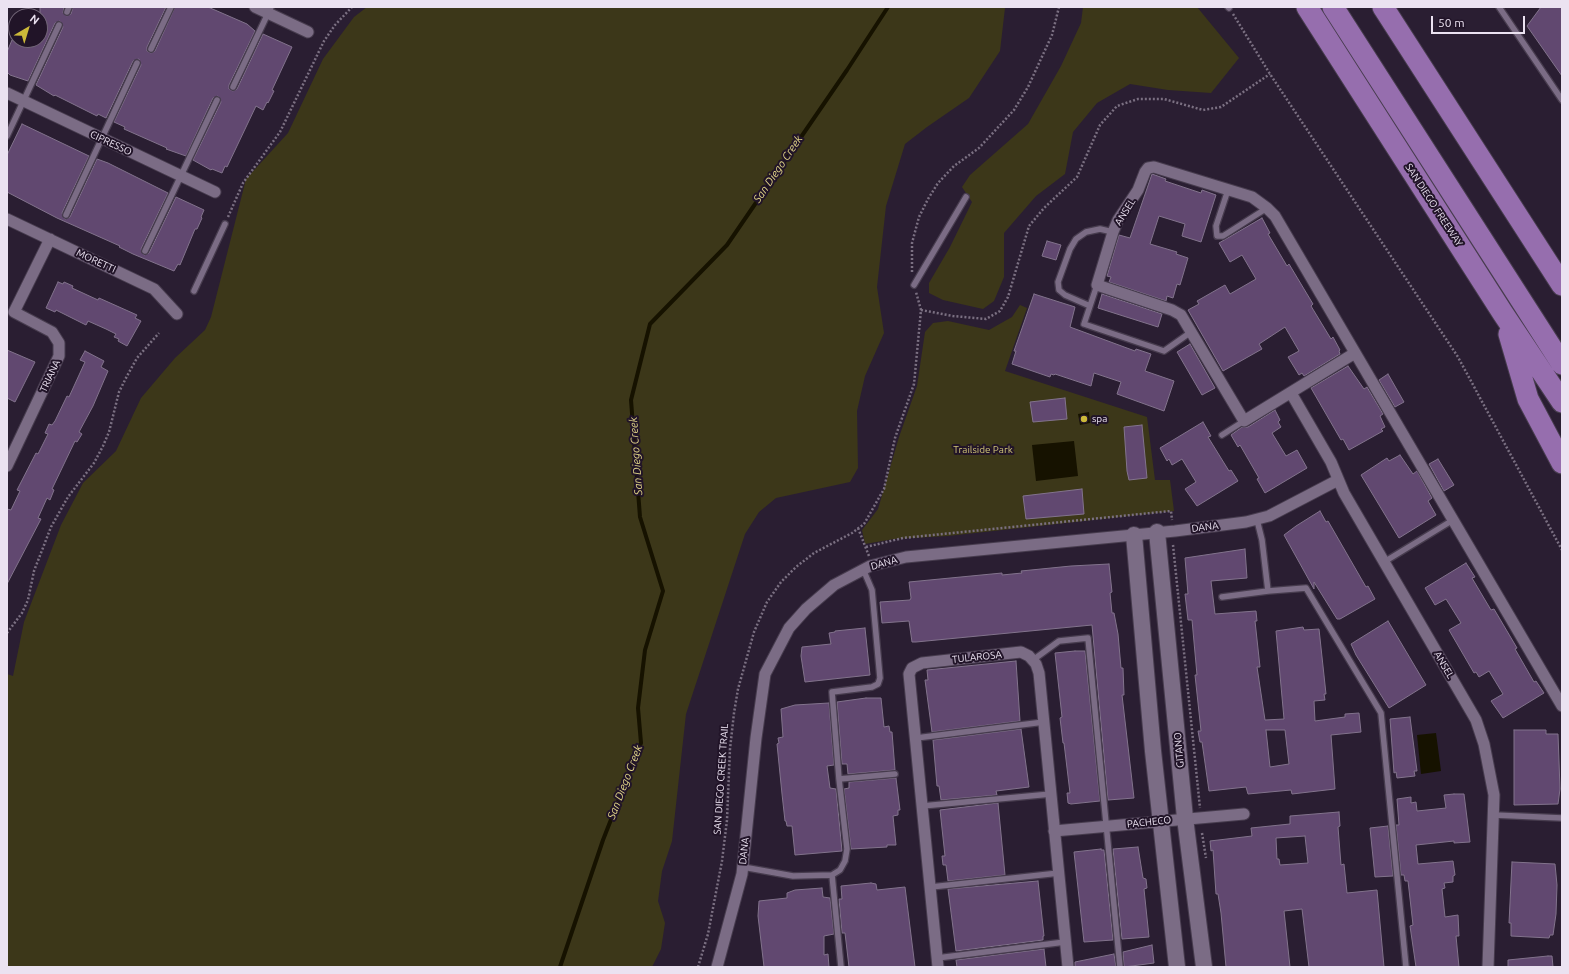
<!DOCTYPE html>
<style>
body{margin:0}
#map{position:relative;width:1569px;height:974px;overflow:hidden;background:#2a1e32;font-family:Ubuntu,sans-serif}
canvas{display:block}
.frame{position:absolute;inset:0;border:8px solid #ebe2f1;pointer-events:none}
.north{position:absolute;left:8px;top:8px;width:40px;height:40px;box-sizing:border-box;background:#211428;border:1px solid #726678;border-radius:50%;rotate:38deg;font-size:11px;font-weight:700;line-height:16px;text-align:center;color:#ebe2f1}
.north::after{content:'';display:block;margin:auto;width:14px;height:18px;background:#ccb939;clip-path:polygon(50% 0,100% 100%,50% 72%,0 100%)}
.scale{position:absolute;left:1431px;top:16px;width:94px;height:18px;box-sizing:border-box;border:2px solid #ebe2f1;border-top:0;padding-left:5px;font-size:12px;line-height:14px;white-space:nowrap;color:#ebe2f1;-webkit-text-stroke:3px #211428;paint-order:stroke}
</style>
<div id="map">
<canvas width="1569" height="974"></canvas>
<div class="frame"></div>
<div class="north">N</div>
<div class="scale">50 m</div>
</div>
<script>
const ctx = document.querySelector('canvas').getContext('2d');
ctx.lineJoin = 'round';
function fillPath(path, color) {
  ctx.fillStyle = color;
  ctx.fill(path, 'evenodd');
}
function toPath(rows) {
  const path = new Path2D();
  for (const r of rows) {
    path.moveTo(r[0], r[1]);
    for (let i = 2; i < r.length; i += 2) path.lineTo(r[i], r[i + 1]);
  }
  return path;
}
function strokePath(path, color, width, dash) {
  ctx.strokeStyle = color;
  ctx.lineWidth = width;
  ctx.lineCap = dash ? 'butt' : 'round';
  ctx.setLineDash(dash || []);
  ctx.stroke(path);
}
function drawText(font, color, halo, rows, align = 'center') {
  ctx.font = font + ' Ubuntu,sans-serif';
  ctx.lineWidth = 4;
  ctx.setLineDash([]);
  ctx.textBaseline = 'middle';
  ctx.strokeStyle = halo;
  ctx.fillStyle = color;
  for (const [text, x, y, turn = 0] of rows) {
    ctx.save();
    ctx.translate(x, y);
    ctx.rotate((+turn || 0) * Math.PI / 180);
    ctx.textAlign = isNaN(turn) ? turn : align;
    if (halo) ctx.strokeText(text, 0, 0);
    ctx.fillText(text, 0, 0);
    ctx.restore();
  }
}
fillPath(toPath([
 [367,7,1004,7,1005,8,1000,51,969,98,927,127,905,144,886,206,877,287,884,333,865,376,857,411,858,468,850,482,776,498,759,512,745,534,686,714,672,841,662,871,658,901,665,923,661,949,652,967,7,967,7,674,13,676,24,622,61,525,83,483,116,451,141,398,175,358,205,330,211,317,246,179,288,133,323,59,354,17],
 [1083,7,1197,7,1239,58,1211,93,1168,90,1130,84,1097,103,1073,132,1065,174,1036,196,1004,233,1004,277,994,301,983,309,943,300,929,293,929,283,950,247,972,202,962,187,970,175,1028,124,1061,66,1081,23],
 [1020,305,1027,308,1005,371,1147,417,1155,480,1170,480,1174,511,948,536,894,539,865,544,862,530,878,509,899,437,917,386,925,332,933,323,948,321,989,330,1012,317]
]), '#3c3719');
fillPath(toPath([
 [1089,412,1090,423,1080,425,1078,414],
 [1074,441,1078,476,1036,481,1032,445],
 [1436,733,1441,771,1421,774,1417,735]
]), '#161200');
strokePath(toPath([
 [560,967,603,840,641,743,638,708,645,650,663,591,640,517,631,400,650,324,727,245,847,70,888,7]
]), '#161200', 4);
const building = toPath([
 [40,7,64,7,63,13,67,16,71,14,73,7,166,7,147,47,147,51,151,53,155,51,175,7,208,7,247,24,255,31,229,85,229,89,233,91,237,89,263,34,292,47,272,90,274,91,268,103,267,102,263,110,256,106,227,167,225,166,222,173,212,169,211,170,193,160,221,102,218,96,213,98,186,156,166,149,167,148,124,129,125,127,114,122,141,65,139,59,133,61,106,118,98,114,97,116,55,95,54,96,36,85,63,27,60,21,55,23,28,81,10,75,7,72,7,52,12,40,40,40,40,7],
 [1541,7,1562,7,1562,76,1527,26,1541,7],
 [22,124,89,156,62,213,65,219,70,217,97,159,108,163,168,193,141,249,144,255,149,253,176,197,204,210,201,217,202,218,197,229,195,229,180,265,178,264,174,271,133,254,119,247,120,246,57,218,7,192,7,155,22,124],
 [1152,174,1166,179,1165,181,1201,193,1202,190,1216,195,1201,242,1182,236,1185,224,1159,216,1150,244,1177,252,1176,254,1188,258,1180,285,1177,284,1173,298,1167,296,1166,301,1109,282,1111,277,1107,276,1119,235,1130,238,1152,174],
 [1262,218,1270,233,1268,234,1287,266,1289,264,1313,304,1311,306,1331,339,1333,337,1340,350,1339,351,1340,354,1304,376,1302,373,1299,375,1288,357,1299,351,1285,327,1259,344,1262,349,1223,371,1188,310,1199,304,1197,301,1225,285,1230,294,1256,279,1242,255,1230,262,1219,243,1262,218],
 [1047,241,1061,245,1056,260,1042,256,1047,241],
 [58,282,63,284,64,282,73,286,72,288,98,300,99,298,137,315,135,318,141,321,127,346,118,341,119,339,114,337,116,334,106,329,88,321,86,325,56,310,55,312,46,308,58,282],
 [1034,294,1075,307,1070,327,1135,351,1136,349,1151,354,1145,371,1174,381,1164,411,1117,394,1121,382,1094,373,1091,386,1055,374,1054,375,1051,374,1050,377,1012,364,1016,351,1014,351,1034,294],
 [1102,294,1162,314,1158,327,1098,308,1102,294],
 [1190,344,1215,388,1202,395,1177,352,1190,344],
 [7,350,35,362,15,402,7,398,7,350],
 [85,351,104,361,101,367,108,371,93,406,79,432,82,434,77,442,75,441,52,489,54,490,50,500,47,498,38,518,41,519,7,584,7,509,11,510,20,491,17,490,36,453,38,454,48,434,45,433,49,424,52,425,55,421,67,396,69,397,85,362,80,360,85,351],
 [1348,366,1364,389,1367,387,1383,414,1380,416,1385,427,1381,429,1383,431,1349,450,1343,439,1341,440,1311,388,1348,366],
 [1388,374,1404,402,1395,407,1379,380,1388,374],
 [1065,398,1067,419,1033,422,1030,402,1065,398],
 [1275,410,1280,420,1278,422,1281,427,1272,433,1286,456,1297,450,1307,468,1265,493,1257,479,1259,478,1240,445,1238,447,1231,435,1242,427,1248,427,1275,410],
 [1203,422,1211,436,1208,437,1229,471,1231,470,1238,481,1197,506,1185,489,1196,482,1182,459,1172,465,1169,459,1167,461,1160,448,1203,422],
 [1142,425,1147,478,1129,480,1127,471,1124,427,1142,425],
 [1400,455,1413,474,1417,471,1432,498,1428,501,1436,515,1399,538,1361,475,1387,458,1389,461,1400,455],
 [1438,459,1454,485,1444,491,1429,464,1438,459],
 [1082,489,1084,514,1026,519,1023,496,1082,489],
 [1320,511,1326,522,1328,521,1366,587,1368,586,1375,599,1340,619,1337,619,1314,582,1314,589,1284,535,1296,526,1320,511],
 [1245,549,1247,578,1211,581,1215,614,1256,611,1257,621,1255,621,1260,667,1257,667,1265,720,1284,719,1276,631,1303,627,1304,630,1319,629,1326,694,1324,694,1325,700,1314,701,1315,721,1345,717,1345,714,1359,713,1361,732,1331,735,1335,789,1292,794,1291,790,1248,794,1246,787,1209,791,1202,742,1200,742,1198,731,1201,731,1195,675,1197,675,1192,620,1188,620,1185,594,1188,594,1185,558,1245,549],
 [1266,730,1285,730,1289,764,1270,767,1266,730],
 [1466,563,1475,577,1472,578,1491,610,1494,609,1517,648,1515,649,1534,682,1536,681,1544,693,1503,718,1491,701,1503,694,1489,671,1479,677,1476,672,1474,673,1449,630,1461,623,1446,599,1435,605,1425,588,1466,563],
 [1109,564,1112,592,1110,593,1112,613,1114,613,1118,634,1121,668,1123,668,1124,695,1122,695,1134,798,1108,800,1092,625,916,642,912,642,909,621,882,623,880,602,910,600,911,598,909,582,1002,573,1002,575,1022,573,1021,571,1071,566,1109,564],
 [1388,621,1426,685,1389,708,1356,655,1351,644,1388,621],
 [865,628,870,675,805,682,801,656,802,647,831,644,829,633,835,632,835,631,865,628],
 [1075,651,1085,651,1100,801,1071,804,1068,803,1067,793,1070,793,1064,743,1063,743,1060,718,1062,717,1055,653,1075,651],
 [1016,661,1020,721,932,732,925,680,928,680,927,670,1016,661],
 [866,698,881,698,884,727,889,726,890,732,892,732,895,770,848,774,847,764,842,764,837,702,866,698],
 [829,703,834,765,827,766,830,788,836,789,842,851,795,855,792,826,787,826,786,821,785,821,782,794,777,744,779,743,778,738,783,737,781,709,795,705,829,703],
 [1410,717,1417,771,1414,771,1415,776,1397,778,1396,772,1394,773,1390,719,1410,717],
 [1021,729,1029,787,996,791,997,795,941,800,939,786,937,786,933,740,1021,729],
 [1514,730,1546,730,1546,734,1558,734,1560,789,1558,804,1514,805,1514,730],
 [896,778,900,810,898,810,898,815,893,816,896,845,887,845,887,847,851,849,844,789,849,788,849,782,896,778],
 [1454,794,1464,794,1470,842,1454,843,1454,841,1416,845,1418,864,1453,861,1455,875,1453,876,1453,882,1444,883,1445,888,1442,889,1445,917,1458,915,1459,936,1456,936,1459,967,1416,967,1410,926,1413,925,1408,881,1405,881,1404,875,1401,875,1396,825,1399,825,1397,799,1411,797,1411,803,1416,802,1417,811,1446,808,1444,795,1454,794],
 [998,803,1005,875,948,881,946,865,943,865,942,856,945,856,940,810,998,803],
 [1339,812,1340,826,1338,827,1341,865,1344,864,1347,893,1377,890,1384,967,1309,967,1302,909,1284,911,1290,967,1226,967,1221,913,1218,894,1216,894,1213,850,1211,851,1210,841,1252,836,1251,828,1290,824,1290,816,1339,812],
 [1305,836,1308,863,1280,865,1279,859,1277,859,1276,838,1305,836],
 [1388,826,1393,876,1375,877,1370,828,1388,826],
 [1138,847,1143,878,1146,879,1147,888,1144,889,1149,937,1122,939,1113,849,1138,847],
 [1101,849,1101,850,1104,850,1113,940,1084,942,1074,852,1101,849],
 [1512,862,1555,864,1557,885,1556,914,1553,935,1550,935,1549,938,1511,936,1511,923,1509,923,1512,862],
 [1038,881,1044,936,1043,936,1043,940,956,951,948,889,1038,881],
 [871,883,876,884,877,890,905,887,915,967,849,967,845,933,842,933,839,899,842,899,841,886,871,883],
 [822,888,823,897,830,898,834,934,824,936,824,955,828,954,829,967,764,967,758,916,759,901,787,898,787,893,795,890,822,888],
 [1152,945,1154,963,1124,967,1123,952,1152,945],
 [1044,949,1046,967,957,967,956,960,1044,949],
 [1114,954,1116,967,1075,967,1075,962,1114,954],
 [1548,956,1552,956,1553,967,1508,967,1508,960,1548,956]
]);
fillPath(building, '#614870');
strokePath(building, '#82738c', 1);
const lane = toPath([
 [1228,7,1229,8],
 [1499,7,1562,100],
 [67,12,69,7],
 [151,49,171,7],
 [233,87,271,7],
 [7,136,59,25],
 [1228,190,1216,226,1217,236,1223,236,1267,208],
 [66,215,137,63],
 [145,251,217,100],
 [914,285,966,197],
 [1097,285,1084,324,1164,351,1191,332],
 [194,291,225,224],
 [1090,306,1065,295,1059,290,1058,282,1070,249,1076,239,1086,232,1100,229,1113,232],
 [1222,435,1244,421],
 [1257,520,1262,540,1268,591,1306,588,1381,713,1406,967],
 [1384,562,1453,520],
 [1222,597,1268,591],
 [1033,660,1059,641,1088,638,1120,967],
 [916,738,1044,722],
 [839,779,832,692,872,687,878,684,880,678,872,590,863,569],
 [922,806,1051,794],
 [1494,815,1562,818],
 [743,867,793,876,832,875,840,870,845,861,847,849,839,779,895,774],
 [832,875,841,967],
 [931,887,1059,873],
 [937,958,1065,942]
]);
const street = toPath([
 [255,7,308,32],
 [7,93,215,192],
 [7,219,154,289,177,314],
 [1355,353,1244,421,1181,315,1172,310,1097,285,1113,232,1118,220,1138,190,1145,172,1148,168,1154,167,1252,197,1267,208,1275,216,1562,706],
 [1291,393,1331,462,1344,493,1476,720,1484,744,1494,795,1488,967],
 [7,466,59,356,59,343,52,332,14,312,50,239],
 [1054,831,1244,814],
 [717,967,742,874,756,738,765,674,789,628,806,609,834,585,870,566,906,557,1175,531,1246,522,1269,516,1338,480],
 [938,967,909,674,912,668,922,663,1021,652,1029,656,1036,664,1039,673,1068,967]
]);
const secondary = toPath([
 [1157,532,1185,818,1204,967],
 [1134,535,1153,751,1177,967]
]);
const highway = toPath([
 [1307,7,1502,312,1562,402],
 [1333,7,1562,364],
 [1383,7,1562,285],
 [1509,334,1528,399,1562,463]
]);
strokePath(lane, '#473c4e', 8);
strokePath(street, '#473c4e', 13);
strokePath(secondary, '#473c4e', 18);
strokePath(highway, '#473c4e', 23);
strokePath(toPath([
 [1233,14,1270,74,1458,357,1562,550],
 [228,217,243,183,280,132,324,41,335,25,352,7],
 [912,272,912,243,919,217,928,199,938,183,954,166,979,148,1014,110,1028,87,1052,35,1059,7],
 [921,310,953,316,986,319,1000,311,1008,297,1029,226,1044,208,1077,177,1100,125,1117,106,1138,99,1164,99,1203,110,1221,107,1270,74],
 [858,528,869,556],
 [1173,545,1200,808],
 [866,547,903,538,1171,511,1172,520],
 [7,633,22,613,28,600,34,571,51,527,68,497,94,463,103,446,109,432,119,392,127,376,137,358,159,333],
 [1202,833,1206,858],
 [698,967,708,934,722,861,727,820,730,749,734,713,738,689,754,632,767,602,781,582,796,567,814,553,852,533,864,524,884,489,895,438,914,384,921,310,916,292]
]), '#7b7082', 2.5, [2, 2]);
strokePath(lane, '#7b6c85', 5.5);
strokePath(street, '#7b6c85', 11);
strokePath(secondary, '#7b6c85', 16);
strokePath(highway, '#966eae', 21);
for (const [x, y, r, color] of [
 [1084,419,4,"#ccb939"]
]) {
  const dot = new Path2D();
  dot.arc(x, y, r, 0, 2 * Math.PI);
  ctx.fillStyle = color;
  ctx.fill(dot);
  strokePath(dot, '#211428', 1.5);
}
drawText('10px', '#ebe2f1', '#211428', [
 ["CIPRESSO",111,143,25],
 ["SAN DIEGO FREEWAY",1434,205,57],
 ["ANSEL",1125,212,-58],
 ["MORETTI",96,261,25],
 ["TRIANA",50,376,-65],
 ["DANA",1205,527,-7],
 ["DANA",884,563,-16],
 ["TULAROSA",977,657,-6],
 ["ANSEL",1444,665,60],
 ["GITANO",1179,750,-95],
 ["SAN DIEGO CREEK TRAIL",721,779,-86],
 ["PACHECO",1149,822,-6],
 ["DANA",744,851,-84]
]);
drawText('10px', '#ebe2f1', '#211428', [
 ["spa",1092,419]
], 'left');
drawText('10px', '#d2c678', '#211428', [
 ["Trailside Park",983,450]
]);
drawText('italic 11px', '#e3d788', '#211428', [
 ["San Diego Creek",778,169,-56],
 ["San Diego Creek",636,456,-94],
 ["San Diego Creek",625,782,-69]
]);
</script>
